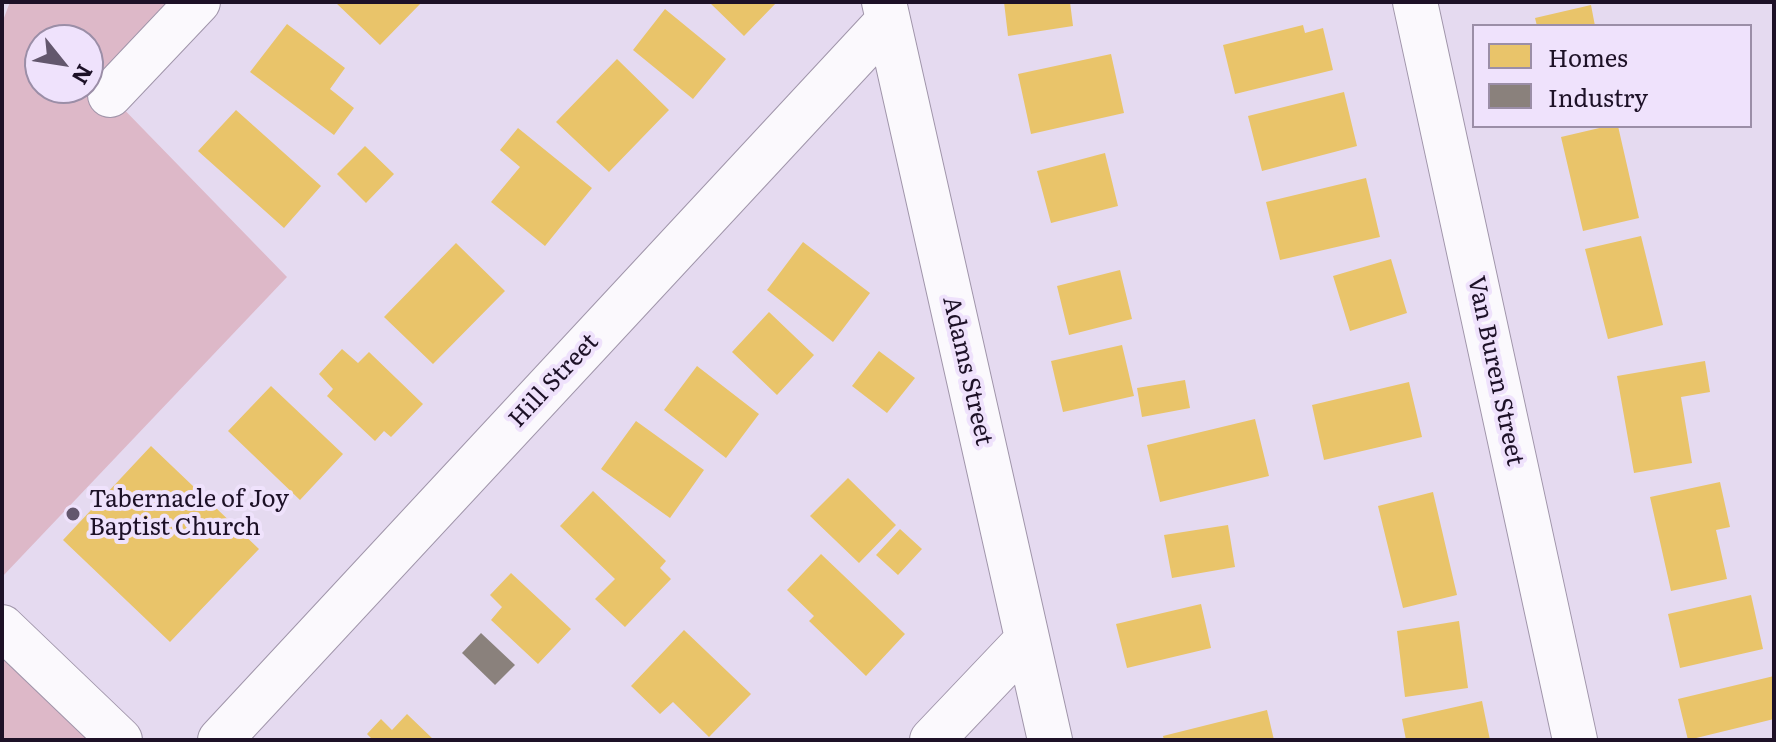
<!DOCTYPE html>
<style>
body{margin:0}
#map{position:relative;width:1776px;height:742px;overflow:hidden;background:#e5daf0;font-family:Literata,serif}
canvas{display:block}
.frame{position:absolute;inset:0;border:4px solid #1d1127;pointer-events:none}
.legend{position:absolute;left:1472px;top:24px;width:280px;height:104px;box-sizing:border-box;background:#efe2fc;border:2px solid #9b8ea7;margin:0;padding:10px 14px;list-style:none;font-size:24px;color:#1d1127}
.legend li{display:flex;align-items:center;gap:16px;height:40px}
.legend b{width:40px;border:2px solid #9b8ea7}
.north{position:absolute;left:24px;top:24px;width:80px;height:80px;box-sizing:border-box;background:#efe2fc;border:2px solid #9b8ea7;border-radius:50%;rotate:120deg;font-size:22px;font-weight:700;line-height:32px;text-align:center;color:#1d1127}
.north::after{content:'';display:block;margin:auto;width:28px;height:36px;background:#63576d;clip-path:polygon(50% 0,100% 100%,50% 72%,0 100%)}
</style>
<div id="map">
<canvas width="1776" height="742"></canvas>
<div class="frame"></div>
<ul class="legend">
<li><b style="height:22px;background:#e9c46a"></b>Homes</li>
<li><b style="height:22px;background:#8a817c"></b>Industry</li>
</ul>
<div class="north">N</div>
</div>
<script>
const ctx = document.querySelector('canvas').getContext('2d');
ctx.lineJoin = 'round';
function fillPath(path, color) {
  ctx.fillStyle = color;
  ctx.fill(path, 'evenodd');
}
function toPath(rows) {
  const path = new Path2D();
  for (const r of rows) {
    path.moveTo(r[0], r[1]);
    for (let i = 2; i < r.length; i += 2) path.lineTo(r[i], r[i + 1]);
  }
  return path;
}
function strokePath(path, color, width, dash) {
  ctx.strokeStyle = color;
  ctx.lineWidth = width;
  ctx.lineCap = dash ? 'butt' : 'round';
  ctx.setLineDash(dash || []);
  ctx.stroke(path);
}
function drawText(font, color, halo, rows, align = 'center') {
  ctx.font = font + ' Literata,serif';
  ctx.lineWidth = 8;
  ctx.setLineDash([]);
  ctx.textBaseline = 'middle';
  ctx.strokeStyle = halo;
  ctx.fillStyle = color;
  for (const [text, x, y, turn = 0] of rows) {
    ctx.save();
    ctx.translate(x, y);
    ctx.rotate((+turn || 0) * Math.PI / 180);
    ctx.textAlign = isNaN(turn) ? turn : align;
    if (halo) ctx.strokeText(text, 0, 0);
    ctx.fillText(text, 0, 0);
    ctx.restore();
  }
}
fillPath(toPath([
 [10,2,198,2,110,95,287,277,2,577,2,23],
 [40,40,88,40,88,88,40,88],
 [2,627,120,740,2,740]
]), '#ddb8c8');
fillPath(toPath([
 [335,2,422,2,380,45],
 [709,2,777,2,744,36],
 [1004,2,1070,2,1073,26,1008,36],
 [1591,5,1595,26,1537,26,1535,18],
 [665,9,726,59,693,99,633,50],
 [287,24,345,68,330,89,354,108,334,135,250,72],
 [1303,25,1305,33,1323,28,1333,70,1235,94,1223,45],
 [1111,54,1124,113,1031,134,1018,74],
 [617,59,669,110,609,172,556,122],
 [1344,92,1357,146,1262,171,1248,116],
 [236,110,321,186,284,228,198,151],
 [1608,126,1618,126,1639,218,1583,231,1561,137],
 [518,128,592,188,545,246,491,202,520,167,500,150],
 [365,146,394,174,366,203,337,174],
 [1105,153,1118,206,1051,223,1037,171],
 [1366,178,1380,237,1280,260,1266,202],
 [1641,236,1663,325,1608,339,1585,249],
 [803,242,870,293,833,342,767,290],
 [456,243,505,291,433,364,384,317],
 [1391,259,1407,313,1350,331,1333,276],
 [1120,270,1132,319,1069,335,1057,286],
 [769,312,814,355,777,395,732,352],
 [1122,345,1134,396,1063,412,1051,361],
 [342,349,358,363,369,352,423,404,391,437,384,431,375,441,327,396,333,389,319,374],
 [879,351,915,378,887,413,852,386],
 [1705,361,1710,392,1681,397,1692,463,1634,473,1617,376],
 [697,366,759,414,726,458,664,410],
 [1185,380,1190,408,1142,417,1137,388],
 [1409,382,1422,437,1324,460,1312,405],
 [271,386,343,454,300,500,228,431],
 [1255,419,1269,476,1160,502,1147,445],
 [636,421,704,470,670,518,601,469],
 [151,446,259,549,170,642,63,540],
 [848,478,896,525,859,563,810,516],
 [1720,482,1730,527,1716,530,1727,579,1671,591,1650,497],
 [593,491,666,561,660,568,671,579,625,627,595,599,615,579,560,526],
 [1433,492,1457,595,1403,608,1378,506],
 [1228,525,1235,567,1172,578,1164,535],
 [900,529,922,549,898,575,876,555],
 [821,554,905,634,866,676,809,621,814,616,787,590],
 [511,573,571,629,538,664,491,620,502,607,490,595],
 [1751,595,1763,649,1680,668,1668,614],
 [1201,604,1211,648,1127,668,1116,624],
 [1459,621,1468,688,1405,697,1397,631],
 [684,630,751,694,709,737,673,702,660,714,631,686],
 [1774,676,1774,719,1688,740,1678,699],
 [1482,701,1490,740,1406,740,1402,719],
 [1267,710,1274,740,1164,740,1163,736],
 [407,714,434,740,373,740,367,734,381,719,392,730]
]), '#e9c46a');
fillPath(toPath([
 [481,633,515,665,495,685,462,653]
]), '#8a817c');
const minor = toPath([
 [884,2,1050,740],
 [1415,2,1575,740],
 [110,95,198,2],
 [220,740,888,21],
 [932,740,1027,640]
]);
const secondary = toPath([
 [2,627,120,740]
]);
strokePath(minor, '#a095aa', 46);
strokePath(secondary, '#a095aa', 46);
strokePath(minor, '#fbf9fd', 44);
strokePath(secondary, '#fbf9fd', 44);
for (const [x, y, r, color] of [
 [73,514,8,"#63576d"]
]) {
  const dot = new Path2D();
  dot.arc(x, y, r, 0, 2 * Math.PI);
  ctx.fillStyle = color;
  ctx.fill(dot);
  strokePath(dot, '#efe2fc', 3);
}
drawText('24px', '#1d1127', '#efe2fc', [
 ["Adams Street",967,371,77],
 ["Van Buren Street",1495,371,78],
 ["Hill Street",554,381,-47]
]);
drawText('24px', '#1d1127', '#efe2fc', [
 ["Tabernacle of Joy",89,500],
 ["Baptist Church",89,528]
], 'left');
</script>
